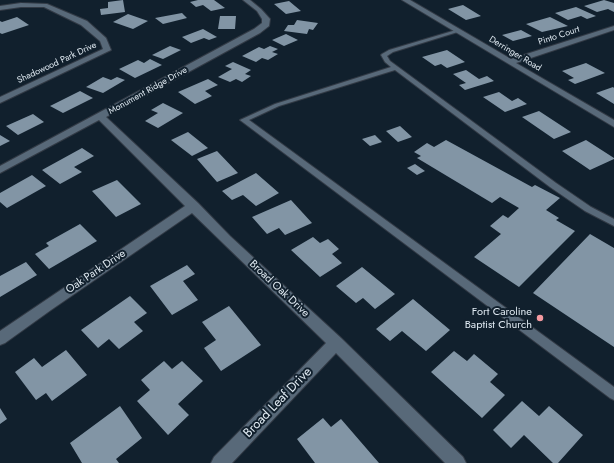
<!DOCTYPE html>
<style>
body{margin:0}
canvas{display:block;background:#11202d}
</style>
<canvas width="614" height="463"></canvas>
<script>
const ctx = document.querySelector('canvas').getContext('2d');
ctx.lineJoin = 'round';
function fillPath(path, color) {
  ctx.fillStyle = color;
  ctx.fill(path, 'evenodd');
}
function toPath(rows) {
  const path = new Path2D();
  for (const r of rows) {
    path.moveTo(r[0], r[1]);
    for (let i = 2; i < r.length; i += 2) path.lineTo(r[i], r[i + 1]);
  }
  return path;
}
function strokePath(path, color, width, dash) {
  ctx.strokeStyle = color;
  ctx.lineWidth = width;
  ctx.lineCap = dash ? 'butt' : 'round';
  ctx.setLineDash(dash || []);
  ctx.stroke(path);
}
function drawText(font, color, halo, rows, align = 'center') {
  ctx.font = font + ' Jost,sans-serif';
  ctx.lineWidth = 4;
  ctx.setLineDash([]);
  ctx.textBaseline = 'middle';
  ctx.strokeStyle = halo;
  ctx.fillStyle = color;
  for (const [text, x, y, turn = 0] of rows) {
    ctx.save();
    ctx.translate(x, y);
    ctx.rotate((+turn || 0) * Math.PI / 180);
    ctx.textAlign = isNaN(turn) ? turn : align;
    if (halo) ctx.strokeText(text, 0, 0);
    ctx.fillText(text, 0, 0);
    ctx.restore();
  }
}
fillPath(toPath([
 [123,0,125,12,101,15,100,9,108,8,108,2],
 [198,0,214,0,225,8,211,11,203,5,196,7,190,2],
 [604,0,614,3,614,12,608,9,597,12,584,6],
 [289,1,301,11,286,14,274,4],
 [463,5,481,16,466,20,448,9],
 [576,7,596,16,587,19,581,16,568,20,555,13],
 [182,13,187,18,163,24,155,18],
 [128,14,148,21,133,29,113,22],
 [220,16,236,16,235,29,218,29],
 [17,17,29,25,2,34,0,33,0,21,2,22],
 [550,17,568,26,542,32,526,24],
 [297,20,318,23,313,30,309,29,307,34,284,31,288,25,294,25],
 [203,29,217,37,209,40,204,38,191,43,182,37],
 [521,30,532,36,513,41,502,35],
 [286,34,298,40,284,46,272,40],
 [170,46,181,50,163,59,152,55],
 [270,46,278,49,272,52,278,54,268,60,262,58,256,62,242,56,259,47,264,49],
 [447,50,465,62,447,68,441,64,435,66,422,57],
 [150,59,162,65,135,78,119,69,138,60,144,63],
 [233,62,251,70,245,74,251,76,242,82,236,79,230,82,218,77,232,69,225,66],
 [586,63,605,73,575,84,568,80,574,78,562,71],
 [466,70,479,79,487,76,494,81,465,90,459,85,466,83,453,74],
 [103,77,111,80,117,77,125,80,103,93,86,87],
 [208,79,218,85,205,91,212,96,195,104,178,92],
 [613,87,614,88,614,104,596,93],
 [80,91,93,98,63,113,50,106],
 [499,92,512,101,518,98,527,104,505,112,483,97],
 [163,103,183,113,158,128,145,121,158,113,151,110],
 [539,111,571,132,554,139,522,117],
 [33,114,44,122,18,135,6,126],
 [400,126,412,137,398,142,386,131],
 [188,132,208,148,192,156,171,140],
 [0,135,10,141,0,146],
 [375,135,382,142,370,146,362,139],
 [446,140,532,187,535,185,560,198,546,210,559,218,556,220,575,231,519,287,474,257,501,234,490,226,503,215,508,218,519,208,500,197,492,203,417,158,421,156,414,152,427,143,434,147],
 [586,140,614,158,614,159,590,170,562,151],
 [82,148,94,156,74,167,82,172,60,184,42,170],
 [217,151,238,173,217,182,197,159],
 [415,164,425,171,417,175,407,168],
 [256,173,279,193,256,206,243,195,232,200,222,191],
 [32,175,46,186,7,208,0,202,0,193],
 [117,180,141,204,116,217,92,191],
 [291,200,312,223,285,235,279,228,267,234,252,217],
 [80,224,97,241,49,269,35,254,49,246,46,243],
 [590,234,614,248,614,347,533,293],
 [313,237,320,243,328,239,339,249,332,254,342,263,320,277,291,250],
 [26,262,37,275,0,297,0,276],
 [187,265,195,274,183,281,198,300,172,315,150,286],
 [362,267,395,294,375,309,363,298,356,303,336,286],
 [130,296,147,313,134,322,143,331,119,349,109,339,98,348,81,330],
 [413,299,450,330,426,351,402,331,390,341,376,329],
 [229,306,261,345,221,371,204,348,216,340,202,322],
 [66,350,87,375,52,401,46,393,36,400,15,372,34,358,42,367],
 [454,351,467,361,474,354,498,374,490,382,505,395,482,418,431,372],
 [164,361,172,369,182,361,203,381,178,404,189,415,168,435,137,401,150,390,141,380],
 [522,401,539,416,549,406,583,435,558,463,553,463,524,435,511,448,493,430],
 [120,406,142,438,116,459,119,463,82,463,70,443],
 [0,408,7,419,0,424],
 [323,418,331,427,341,419,379,463,315,463,297,439]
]), '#8295a5');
const service = toPath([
 [456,30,461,31,393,52,387,56,390,61,556,183,591,207,614,219,614,226,585,211,550,187,395,70,279,106,249,120,614,387,614,400,610,398,240,120,275,104,391,67,385,62,381,55,382,54,389,50,456,30]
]);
const minor = toPath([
 [243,0,250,0,261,9,270,19,269,26,260,33,106,117,198,203,230,236,341,338,463,457,466,463,445,463,336,353,232,463,211,463,214,457,326,343,192,213,51,310,5,343,0,345,0,331,185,206,99,120,0,173,0,166,254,29,262,23,262,19,257,11,243,0],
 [402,0,410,0,511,59,614,26,614,30,516,63,614,120,614,127,402,0],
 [21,3,47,4,87,21,106,38,111,50,0,103,0,97,103,49,100,41,81,25,44,7,21,7,0,10,0,6,21,3]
]);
strokePath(service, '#323a45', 2);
strokePath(minor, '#323a45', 2);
fillPath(service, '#586979');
fillPath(minor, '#586979');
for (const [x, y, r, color] of [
 [540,318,4,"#f49aa1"]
]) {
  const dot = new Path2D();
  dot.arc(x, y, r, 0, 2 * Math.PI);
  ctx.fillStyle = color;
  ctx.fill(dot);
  strokePath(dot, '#11202d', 1.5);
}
drawText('9px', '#dfe9f1', '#11202d', [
 ["Pinto Court",559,36,-18],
 ["Derringer Road",515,54,31],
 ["Shadowood Park Drive",57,63,-25],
 ["Monument Ridge Drive",148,91,-29]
]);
drawText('11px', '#dfe9f1', '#11202d', [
 ["Oak Park Drive",96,272,-34],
 ["Broad Oak Drive",279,289,43]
]);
drawText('11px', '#dfe9f1', '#11202d', [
 ["Fort Caroline",532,312],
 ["Baptist Church",532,325]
], 'right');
drawText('13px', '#dfe9f1', '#11202d', [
 ["Broad Leaf Drive",278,403,-46]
]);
</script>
